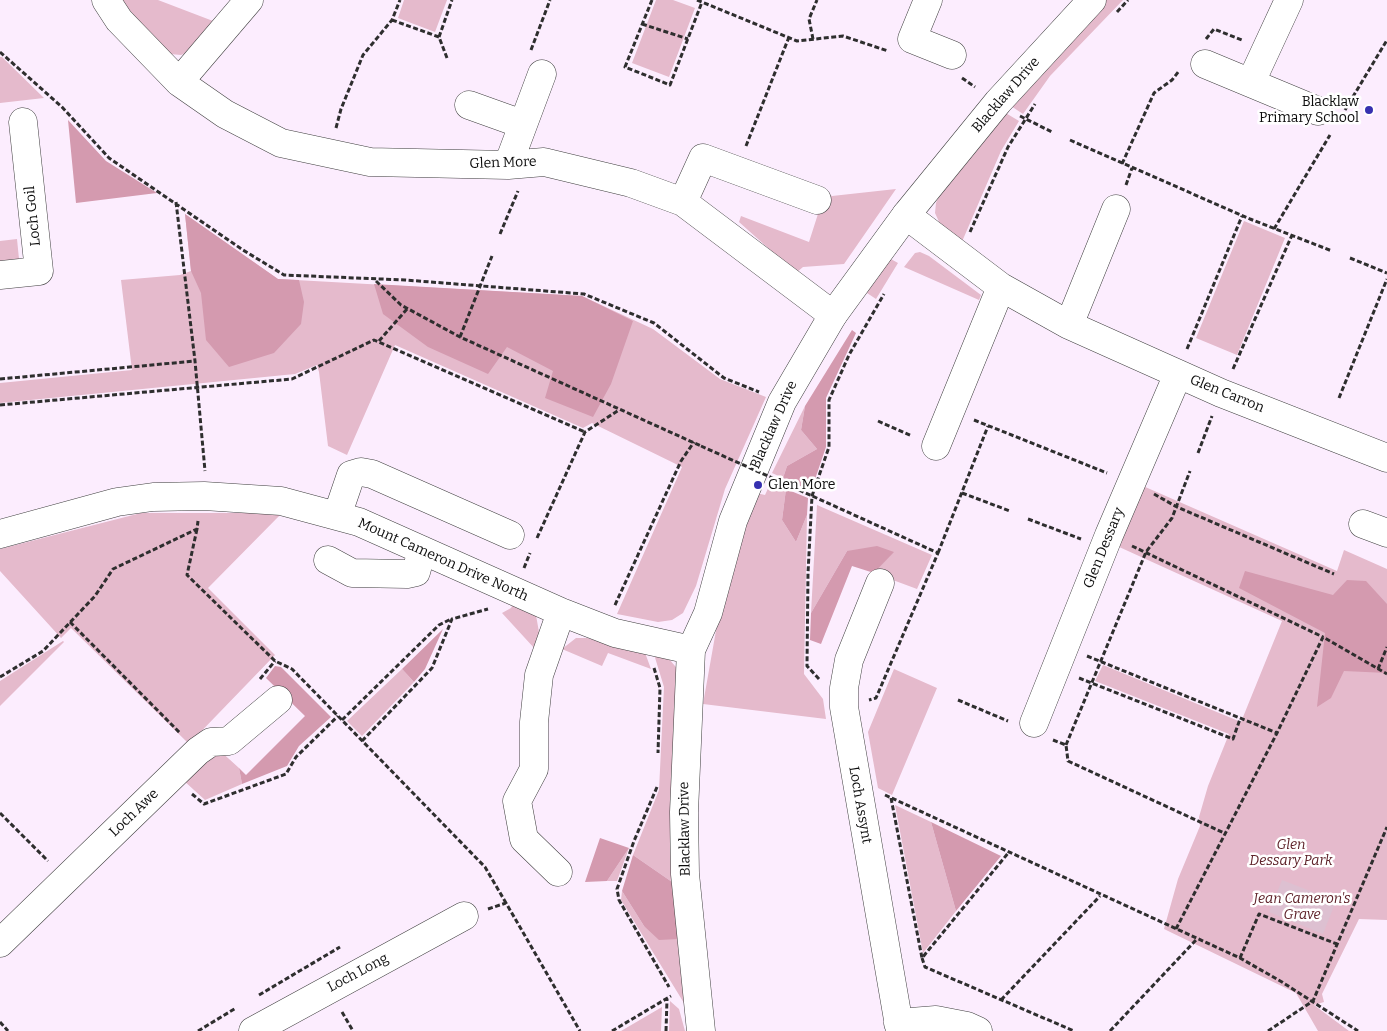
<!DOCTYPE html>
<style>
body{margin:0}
canvas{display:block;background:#fcedfe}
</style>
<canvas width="1387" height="1031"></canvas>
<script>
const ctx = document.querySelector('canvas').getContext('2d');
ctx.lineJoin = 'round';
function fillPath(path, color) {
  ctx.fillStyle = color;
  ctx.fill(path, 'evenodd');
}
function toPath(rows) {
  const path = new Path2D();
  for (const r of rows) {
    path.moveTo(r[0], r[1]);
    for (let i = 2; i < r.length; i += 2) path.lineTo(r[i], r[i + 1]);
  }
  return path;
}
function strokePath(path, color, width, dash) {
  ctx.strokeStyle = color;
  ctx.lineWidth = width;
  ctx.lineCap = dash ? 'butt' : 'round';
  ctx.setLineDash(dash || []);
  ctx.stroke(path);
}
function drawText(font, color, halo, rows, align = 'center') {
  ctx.font = font + ' Bitter,serif';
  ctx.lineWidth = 5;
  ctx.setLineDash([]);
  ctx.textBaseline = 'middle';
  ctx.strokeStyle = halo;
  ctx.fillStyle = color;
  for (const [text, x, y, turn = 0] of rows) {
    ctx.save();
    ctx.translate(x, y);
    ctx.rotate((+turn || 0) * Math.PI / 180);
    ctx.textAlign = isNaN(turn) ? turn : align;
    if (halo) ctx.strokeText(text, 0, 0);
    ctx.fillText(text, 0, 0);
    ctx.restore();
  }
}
fillPath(toPath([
 [119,0,158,0,213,21,210,34,193,50,181,55,170,54],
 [404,0,447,0,435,32,398,18],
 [656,0,673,0,695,8,669,77,632,63],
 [1105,0,1123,0,1050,76,1023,114,1011,106],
 [0,57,2,57,44,98,0,103],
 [1004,112,1019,121,1001,151,961,244,941,226,935,213,936,203,941,190],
 [896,189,844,264,803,267,796,273,739,222,741,216,809,242,825,192,832,196],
 [185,214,278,279,582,296,653,329,720,379,766,397,725,489,696,586,683,613,672,620,658,622,617,614,682,467,592,423,583,428,395,345,347,455,328,446,319,372,317,365,295,374,0,403,0,383,132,370,121,280,180,275,191,271],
 [1244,221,1285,238,1237,355,1196,338],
 [17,239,19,259,0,264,0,241],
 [920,252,929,256,981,295,979,300,904,267,915,253],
 [889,258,898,263,876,299,864,291],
 [805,406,801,430,817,449,787,466,783,478,772,473],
 [771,482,786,489,782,520,796,542,807,515,804,674,823,699,826,719,703,704,723,591,756,493,765,495],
 [1143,486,1337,571,1344,550,1387,569,1387,920,1359,919,1322,994,1324,1002,1314,1005,1349,1031,1318,1031,1296,993,1164,929,1178,879,1200,826,1199,817,1208,786,1229,734,1095,681,1103,665,1241,722,1282,621,1117,546],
 [817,505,932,555,917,589,874,573,893,552,847,551,811,613],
 [141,513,282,513,208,588,275,655,189,744,71,628,61,638,0,571,0,549],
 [513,604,536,615,540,638,535,649,502,613,511,608],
 [576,638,587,638,644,650,651,669,608,653,602,666,562,649],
 [63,641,64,642,0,706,0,681],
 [653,651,669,659,681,673,675,884,633,855,659,790,664,687],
 [402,669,414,682,362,736,347,721],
 [894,669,937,688,892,795,878,788,868,732],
 [218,749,239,768,242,784,205,800,183,780],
 [895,805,931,822,956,911,923,953],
 [629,848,617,881,607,881],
 [622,891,644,926,679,939,687,1008,621,900],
 [670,1001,679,1009,685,1031,669,1031],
 [662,1007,661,1031,621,1031]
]), '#e5bacc');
fillPath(toPath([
 [68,120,106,161,157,193,76,203],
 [185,214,278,279,299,280,304,302,301,324,274,353,229,367,206,340,201,293,191,271],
 [374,284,582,296,633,321,611,384,593,417,545,398,553,371,507,347,488,374,428,347,383,314],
 [852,330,856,333,826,398,826,447,811,491,783,478,787,466,817,449,801,430,805,406],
 [786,489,808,498,807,515,796,542,782,520],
 [877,546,894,552,874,573,852,566,821,644,810,640,811,613,847,551],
 [1245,571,1333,595,1347,580,1366,581,1387,604,1387,673,1344,671,1331,698,1317,707,1325,633,1239,588],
 [443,629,425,669,414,682,402,669],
 [275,666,281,667,331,717,299,746,287,766,242,784,239,768,246,775,305,716,266,678],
 [931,822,1001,856,956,911],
 [600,838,629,848,607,881,585,882],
 [633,855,675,884,679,939,659,940,644,926,622,891]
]), '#d49aaf');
fillPath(toPath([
 [1282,880,1336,901,1323,934,1269,912]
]), '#ddc0d1');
const minor = toPath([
 [106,0,119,20,179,82,225,114,281,143,370,162,508,165,544,162,631,183,683,202,833,315],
 [928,0,912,39,952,55],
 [1205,64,1318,111],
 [179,82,249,0],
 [1251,82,1289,0],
 [469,105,522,124],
 [508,165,542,74],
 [683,202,703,158,817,200],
 [906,215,1001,287,1069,325,1221,393,1387,458],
 [0,275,39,271,23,122],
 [1069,325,1116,209],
 [936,446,1001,287],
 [337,516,351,475,361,472,372,474,510,535],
 [1363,524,1387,533],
 [0,534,117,502,153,497,204,496,281,501,359,522,561,612,615,633,691,650],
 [328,560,352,573,407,574,416,572,422,550],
 [880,583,849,660,844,688,844,707,900,1031],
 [1034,723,1109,535,1178,374],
 [558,872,524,839,517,801,534,769,534,722,539,675,561,612],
 [0,943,198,751,211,742,229,741,278,700],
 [898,1023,936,1020,967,1026,978,1031],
 [253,1031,464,916]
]);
const tertiary = toPath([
 [701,1031,685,874,684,812,691,650,708,613,733,521,782,402,833,315,906,215,998,102,1092,0]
]);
strokePath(minor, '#3f3f3f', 29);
strokePath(tertiary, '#3f3f3f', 29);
strokePath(toPath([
 [652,0,625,67,670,85,702,2],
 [697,0,797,41,843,36,888,51],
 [1117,12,1128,0],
 [392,20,439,37],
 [642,24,688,39],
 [813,39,809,19,817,0],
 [1206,39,1214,29,1242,40],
 [531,50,550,0],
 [0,52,62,107,109,158,243,250,284,275,405,280,584,294,654,323,724,378,759,392],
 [447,58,439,37,452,0],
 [962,78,975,87],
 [1345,110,1387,40],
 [1020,116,1052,132],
 [336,128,341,109,363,55,392,20,400,0],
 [1070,140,1250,219,1332,251],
 [746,146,789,37],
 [1122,164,1154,93,1172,80,1179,71],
 [1126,185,1132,168],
 [176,202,195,361,205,471],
 [1274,229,1330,135],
 [970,232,1008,147,1035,104],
 [500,234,518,191],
 [1350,258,1387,273],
 [376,281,401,305,460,337,701,446],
 [460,337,492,256],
 [379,341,407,309],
 [1187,349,1242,216],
 [1233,369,1292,235],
 [0,379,195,361],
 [1339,398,1387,279],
 [0,405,292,379,374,340,585,432],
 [974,420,1107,473],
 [878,421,912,436],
 [1198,453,1212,416],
 [799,490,938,553,876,698,869,700],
 [962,493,1010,511],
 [1154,494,1177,507,1334,574],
 [1028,519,1081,539],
 [197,529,187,575,275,661,292,669,338,716,485,867,506,903],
 [537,538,585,432,619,410],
 [1132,546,1323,637],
 [938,553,988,426],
 [524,568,530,553],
 [615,605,681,461,694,442],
 [70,622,180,733],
 [1087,656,1277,733],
 [654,668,660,688,658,753],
 [1378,669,1387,647],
 [0,677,43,651,95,596,113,569,197,529,198,521],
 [1079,678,1233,739,1240,719],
 [260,679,275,661],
 [819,679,807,666,808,573,812,496,829,447,829,400,849,355,884,294],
 [958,700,1008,721],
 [342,720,439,625,451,619],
 [1053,740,1066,745,1068,761,1224,833],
 [362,741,432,668,452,619,488,609],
 [1066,745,1146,552,1172,518,1190,471],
 [657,787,634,841,617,889,619,900,669,987],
 [192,794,204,804,286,774,296,757,338,716],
 [885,795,1240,958,1282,982,1358,1031],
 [891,798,922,958,1009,852],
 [0,813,48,861],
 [488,909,506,903,580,1031],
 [1176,929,1277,733,1323,637,1387,674],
 [922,958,925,967,1074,1031],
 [1240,958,1259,914,1337,944],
 [259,995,340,947],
 [1001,1000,1100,896],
 [342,1012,353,1031],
 [0,1022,8,1031],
 [198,1031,236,1008],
 [612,1031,671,996],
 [666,1031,667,999],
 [1110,1031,1196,940],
 [1268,1031,1313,1001,1387,827]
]), '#2e2e2e', 3, [5, 2.5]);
strokePath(minor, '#fff', 28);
strokePath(tertiary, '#fff', 28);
strokePath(toPath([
 [701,446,799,490]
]), '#2e2e2e', 3, [5, 2.5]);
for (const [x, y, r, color] of [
 [1369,110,5,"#3630b0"],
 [758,485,5,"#3630b0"]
]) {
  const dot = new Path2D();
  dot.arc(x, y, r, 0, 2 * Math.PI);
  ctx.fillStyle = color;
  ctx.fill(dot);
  strokePath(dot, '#fff', 2);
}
drawText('14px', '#0c0c0c', '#fff', [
 ["Blacklaw Drive",1006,95,-49],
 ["Glen More",503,163,-2],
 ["Loch Goil",33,216,-96],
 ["Glen Carron",1227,394,22],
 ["Blacklaw Drive",774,425,-66],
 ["Glen Dessary",1104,548,-68],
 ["Mount Cameron Drive North",443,560,24],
 ["Loch Assynt",860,805,80],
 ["Loch Awe",134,813,-44],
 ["Blacklaw Drive",685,829,-91],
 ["Loch Long",358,973,-28]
]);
drawText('14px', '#0c0c0c', '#fff', [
 ["Blacklaw",1359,102],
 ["Primary School",1359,118],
 ["Glen More",768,485,"left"]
], 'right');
drawText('italic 14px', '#5e2229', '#fff', [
 ["Glen",1291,845],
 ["Dessary Park",1291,861],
 ["Jean Cameron's",1302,899],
 ["Grave",1302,915]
]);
</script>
